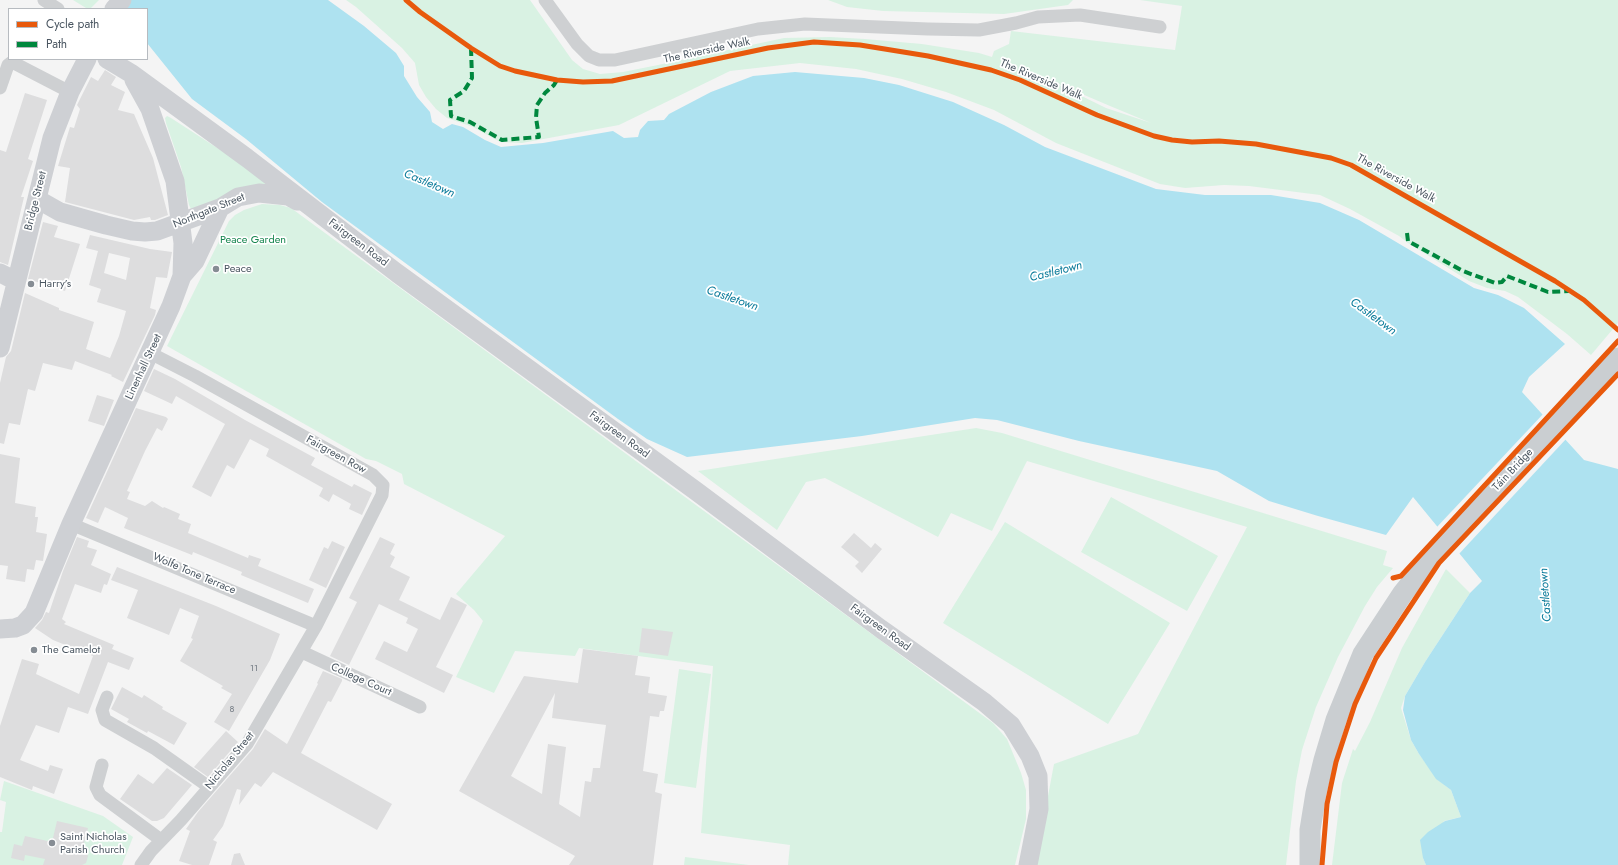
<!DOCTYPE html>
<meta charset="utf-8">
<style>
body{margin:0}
#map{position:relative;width:1618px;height:865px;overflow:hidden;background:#f4f4f4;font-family:Jost,sans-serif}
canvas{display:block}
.legend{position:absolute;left:8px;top:8px;width:140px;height:52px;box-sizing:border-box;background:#fff;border:1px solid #b7bbc0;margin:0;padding:5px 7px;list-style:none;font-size:12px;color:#4a5661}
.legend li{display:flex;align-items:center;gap:8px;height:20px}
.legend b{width:20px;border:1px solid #b7bbc0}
</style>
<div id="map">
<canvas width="1618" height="865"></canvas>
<ul class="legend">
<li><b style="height:5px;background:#e8590c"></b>Cycle path</li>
<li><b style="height:5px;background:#00873e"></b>Path</li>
</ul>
</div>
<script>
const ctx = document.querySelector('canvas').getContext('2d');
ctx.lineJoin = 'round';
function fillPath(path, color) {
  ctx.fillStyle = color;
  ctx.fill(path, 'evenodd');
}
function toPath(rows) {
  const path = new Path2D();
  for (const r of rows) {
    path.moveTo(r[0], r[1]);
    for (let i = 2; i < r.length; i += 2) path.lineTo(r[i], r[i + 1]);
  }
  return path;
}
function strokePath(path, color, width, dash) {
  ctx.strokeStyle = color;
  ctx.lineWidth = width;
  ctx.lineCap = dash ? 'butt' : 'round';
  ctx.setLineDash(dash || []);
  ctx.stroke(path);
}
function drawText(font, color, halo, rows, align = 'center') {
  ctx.font = font + ' Jost,sans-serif';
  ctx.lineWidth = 3.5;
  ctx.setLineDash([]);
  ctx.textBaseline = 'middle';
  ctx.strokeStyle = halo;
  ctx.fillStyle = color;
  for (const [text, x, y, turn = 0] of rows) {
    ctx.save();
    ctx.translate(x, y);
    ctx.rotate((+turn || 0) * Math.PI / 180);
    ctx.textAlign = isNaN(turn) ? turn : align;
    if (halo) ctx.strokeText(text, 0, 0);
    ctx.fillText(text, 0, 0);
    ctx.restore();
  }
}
fillPath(toPath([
 [73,0,99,0,91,8,86,8],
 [346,0,530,0,572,60,583,69,600,74,623,72,658,65,784,38,830,37,865,39,922,44,979,53,992,57,994,51,1009,44,1011,31,1175,50,1182,6,1140,0,1618,0,1618,323,1591,355,1567,334,1518,297,1505,291,1487,288,1469,281,1408,243,1399,236,1350,209,1320,195,1249,186,1224,185,1185,188,1160,184,1056,143,994,110,946,92,902,79,856,69,800,63,730,71,619,125,522,143,500,142,473,127,447,118,436,109,426,97,419,85,415,63,402,48,356,7],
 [1047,79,1110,106,1151,123,1106,108],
 [828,0,1073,0,1068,5,1004,14,883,11,847,7],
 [167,116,171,118,279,188,191,209,189,205,181,167,166,123,165,118],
 [262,204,280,205,291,208,993,723,1007,739,1021,773,1026,790,1026,819,1015,865,788,865,790,845,701,833,713,666,579,648,575,656,515,651,494,693,456,677,483,621,474,610,456,594,505,536,404,484,402,474,376,461,366,459,167,346,229,221,235,215,244,210],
 [976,428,1002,433,1387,551,1383,565,1393,568,1377,587,1365,606,1338,657,1316,707,1302,750,1296,781,1286,865,1035,865,1054,764,1138,734,1247,527,1027,461,992,531,951,513,938,537,825,478,806,482,777,530,698,471],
 [1111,497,1218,556,1187,611,1081,552],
 [1005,522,1170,623,1108,724,943,623],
 [1446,569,1470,593,1425,662,1405,696,1401,708,1411,740,1419,754,1438,780,1451,790,1461,817,1444,821,1423,858,1426,865,1332,865,1342,783,1353,749,1355,751,1370,722,1402,648],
 [679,669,711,674,696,788,664,783],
 [4,781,103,816,133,837,122,865,0,865,0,832,2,832,6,802,0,800],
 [685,857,716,861,749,865,684,865]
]), '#d9f2e3');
fillPath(toPath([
 [111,0,328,0,364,26,396,53,404,66,404,76,417,97,430,112,432,122,443,129,452,124,463,127,485,140,501,147,543,143,613,131,624,138,638,137,640,130,648,121,664,120,669,114,711,92,753,76,795,72,864,78,899,85,953,102,1004,125,1045,147,1156,189,1205,195,1271,195,1320,203,1359,220,1474,288,1498,295,1524,308,1565,344,1529,377,1522,392,1584,460,1618,469,1618,865,1426,865,1423,858,1420,840,1428,832,1445,821,1461,817,1451,790,1436,779,1419,754,1411,740,1403,710,1405,696,1425,662,1470,593,1482,581,1413,497,1386,535,1318,516,1269,501,1217,471,1079,441,997,420,975,418,862,436,687,457,647,439,618,419,322,202,246,139,192,99,147,43,147,9,119,9]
]), '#aee2f0');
fillPath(toPath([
 [1544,413,1567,438,1458,555,1436,528]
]), '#f4f4f4');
fillPath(toPath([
 [105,70,116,77,111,85,125,92,118,110,134,114,153,158,168,215,155,220,151,220,150,217,134,220,65,202,70,168,58,166,70,127,74,128,80,109,77,105,91,77,98,81],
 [25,93,47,100,28,159,33,161,21,197,24,197,8,265,0,262,0,150,6,152],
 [43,222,58,226,54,237,80,244,65,291,28,279],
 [90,235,150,249,172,252,167,278,156,277,150,308,156,310,155,315,123,382,111,376,112,375,75,361,72,370,43,363,35,391,28,389,20,425,9,423,4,444,0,443,0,383,6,357,11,351,25,293,59,308,59,310,94,322,86,349,110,358,119,336,126,311,97,302,101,289,89,285,98,251,86,248],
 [109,253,130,258,126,280,104,273],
 [154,369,175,379,245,420,315,458,311,465,352,487,354,484,372,493,362,515,349,509,351,504,333,494,329,502,319,496,323,488,266,456,269,449,250,439,234,469,227,465,211,497,192,487,225,424,176,396,172,404,144,391],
 [97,395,114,400,104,426,88,421],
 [136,408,166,417,168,419,162,431,157,428,145,451,127,491,130,492,127,499,145,506,152,501,163,508,164,507,180,514,178,519,191,524,188,533,248,558,249,555,261,559,258,566,314,589,308,603,241,575,242,572,193,552,192,555,124,528,128,518,105,507,98,523,86,518],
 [0,454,20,458,15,503,36,507,35,517,38,517,36,532,47,534,43,561,36,560,34,570,27,569,25,582,6,579,8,566,0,565],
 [854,533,871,548,875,543,882,549,862,573,855,566,859,562,841,547],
 [77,537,89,541,87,547,97,550,91,565,111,574,107,585,104,584,101,593,75,584,62,619,66,622,64,624,114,645,112,649,134,658,129,670,108,662,88,714,68,707,59,733,36,725,20,760,48,771,50,765,63,769,54,794,33,786,32,790,0,777,0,726,22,659,39,664,36,674,79,694,93,656,53,640,35,628,42,620,46,612,49,613,63,571],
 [380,537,395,544,390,554,395,557,390,567,410,577,399,600,440,620,451,597,467,605,436,667,453,675,444,693,375,659,384,641,407,652,418,629,406,623,408,618,379,604,349,665,330,656,357,602,349,598],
 [332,541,345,547,326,588,309,580,324,547,328,549],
 [117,567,216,606,280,634,270,660,229,731,214,722,232,694,221,688,223,686,180,661,193,639,191,638,199,616,180,608,169,635,127,618,138,590,111,580],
 [642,628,673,632,668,656,639,652],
 [583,649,638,656,635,675,650,677,648,693,667,696,664,711,660,711,659,717,650,716,643,771,658,774,655,792,662,794,653,865,569,865,575,856,459,791,524,676,578,683],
 [555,693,552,718,606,725,600,768,593,768,591,782,585,781,580,817,559,804,566,747,548,744,542,794,511,776],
 [323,671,342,679,342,681,331,702,328,701,301,753,392,804,377,830,273,772,261,787,255,783,239,805,241,790,237,789,223,826,213,840,217,842,209,865,192,865,179,861,190,831,186,829,198,812,253,749,265,729,287,744,318,684,317,683],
 [122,687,142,698,144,695,163,707,162,709,187,723,174,745,148,731,147,733,127,722,129,719,111,709],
 [226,731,238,742,208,777,194,767],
 [167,768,192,785,164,818,157,821,152,821,120,799,138,774,153,784],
 [57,821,88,828,83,847,88,856,86,863,82,865,43,865,45,859,25,855,24,861,11,858,14,844,22,846,25,836,52,842],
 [240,853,245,865,231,865,234,854]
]), '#ddddde');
strokePath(toPath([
 [44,0,58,9],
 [545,0,577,44,589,56,599,60,615,60,758,29,805,24,928,29,979,30,1016,23,1038,17,1080,15,1160,27],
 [0,88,8,65,12,62,70,92],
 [71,524,316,626],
 [302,652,420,707],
 [107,697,102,710,105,720,154,748,209,787],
 [102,765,96,787,100,795,161,840],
 [141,865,151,851,181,820,247,744,316,626,382,495,383,485,373,475,195,376,150,353]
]), '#ced0d2', 13);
strokePath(toPath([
 [114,9,122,0],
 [107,59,132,74,247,158,397,273,696,491,881,629,984,702,1011,725,1030,756,1038,776,1039,809,1028,865],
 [37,199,60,212,106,225,132,231,145,232,157,231,220,208,238,197,259,193,288,196,297,201],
 [0,273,16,281],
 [182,276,195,261,220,208],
 [0,348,52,138,70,92,87,59],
 [0,629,15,628,23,625,34,613,71,524,171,306,182,276,183,243,175,181,150,109,134,80]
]), '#ced0d4', 19);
strokePath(toPath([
 [1310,865,1310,830,1316,793,1324,760,1336,720,1363,654,1403,593,1432,557,1618,358]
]), '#caced1', 21);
strokePath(toPath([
 [471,48,472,78,464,91,450,100,451,116,470,122,502,140,539,137,536,118,537,105,545,93,554,85,557,80],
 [1407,233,1408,241,1463,271,1495,283,1502,282,1507,276,1548,292,1569,291]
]), '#00873e', 4, [8, 4]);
strokePath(toPath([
 [406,0,420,12,471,48,500,66,515,71,557,80,583,82,612,81,768,48,814,42,860,45,928,56,991,70,1020,80,1097,115,1154,136,1172,140,1192,142,1219,141,1256,144,1331,158,1351,165,1555,281,1584,300,1618,330],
 [1393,578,1401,576,1618,341],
 [1322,865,1327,804,1336,762,1355,704,1376,658,1439,563,1618,374]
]), '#e8590c', 5);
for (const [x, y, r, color] of [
 [216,269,4,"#868d94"],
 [31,284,4,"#868d94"],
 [34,650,4,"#868d94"],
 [52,843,4,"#868d94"]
]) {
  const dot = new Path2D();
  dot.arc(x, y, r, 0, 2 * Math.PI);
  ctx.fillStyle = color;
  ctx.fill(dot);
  strokePath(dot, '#fff', 1.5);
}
drawText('9px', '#707881', null, [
 ["11",254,669],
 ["8",232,710]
]);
drawText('11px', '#4a5661', '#fff', [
 ["The Riverside Walk",707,51,-12],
 ["The Riverside Walk",1041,80,23],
 ["The Riverside Walk",1396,179,29],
 ["Bridge Street",36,201,-76],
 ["Northgate Street",209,211,-22],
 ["Fairgreen Road",358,243,37],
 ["Linenhall Street",144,367,-65],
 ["Fairgreen Road",619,435,36],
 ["Fairgreen Row",336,455,29],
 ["Táin Bridge",1513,470,-47],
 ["Wolfe Tone Terrace",194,574,23],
 ["Fairgreen Road",880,628,36],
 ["College Court",361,680,24],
 ["Nicholas Street",230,761,-51]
]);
drawText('11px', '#17864f', '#fff', [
 ["Peace Garden",253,240]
]);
drawText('11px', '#4a5661', '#fff', [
 ["Peace",224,269],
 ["Harry’s",39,284],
 ["The Camelot",42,650],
 ["Saint Nicholas",60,837],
 ["Parish Church",60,850]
], 'left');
drawText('italic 12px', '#0c7c9b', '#fff', [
 ["Castletown",429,184,23],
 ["Castletown",1056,272,-14],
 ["Castletown",732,299,19],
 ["Castletown",1373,317,36],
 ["Castletown",1546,595,-94]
]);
</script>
